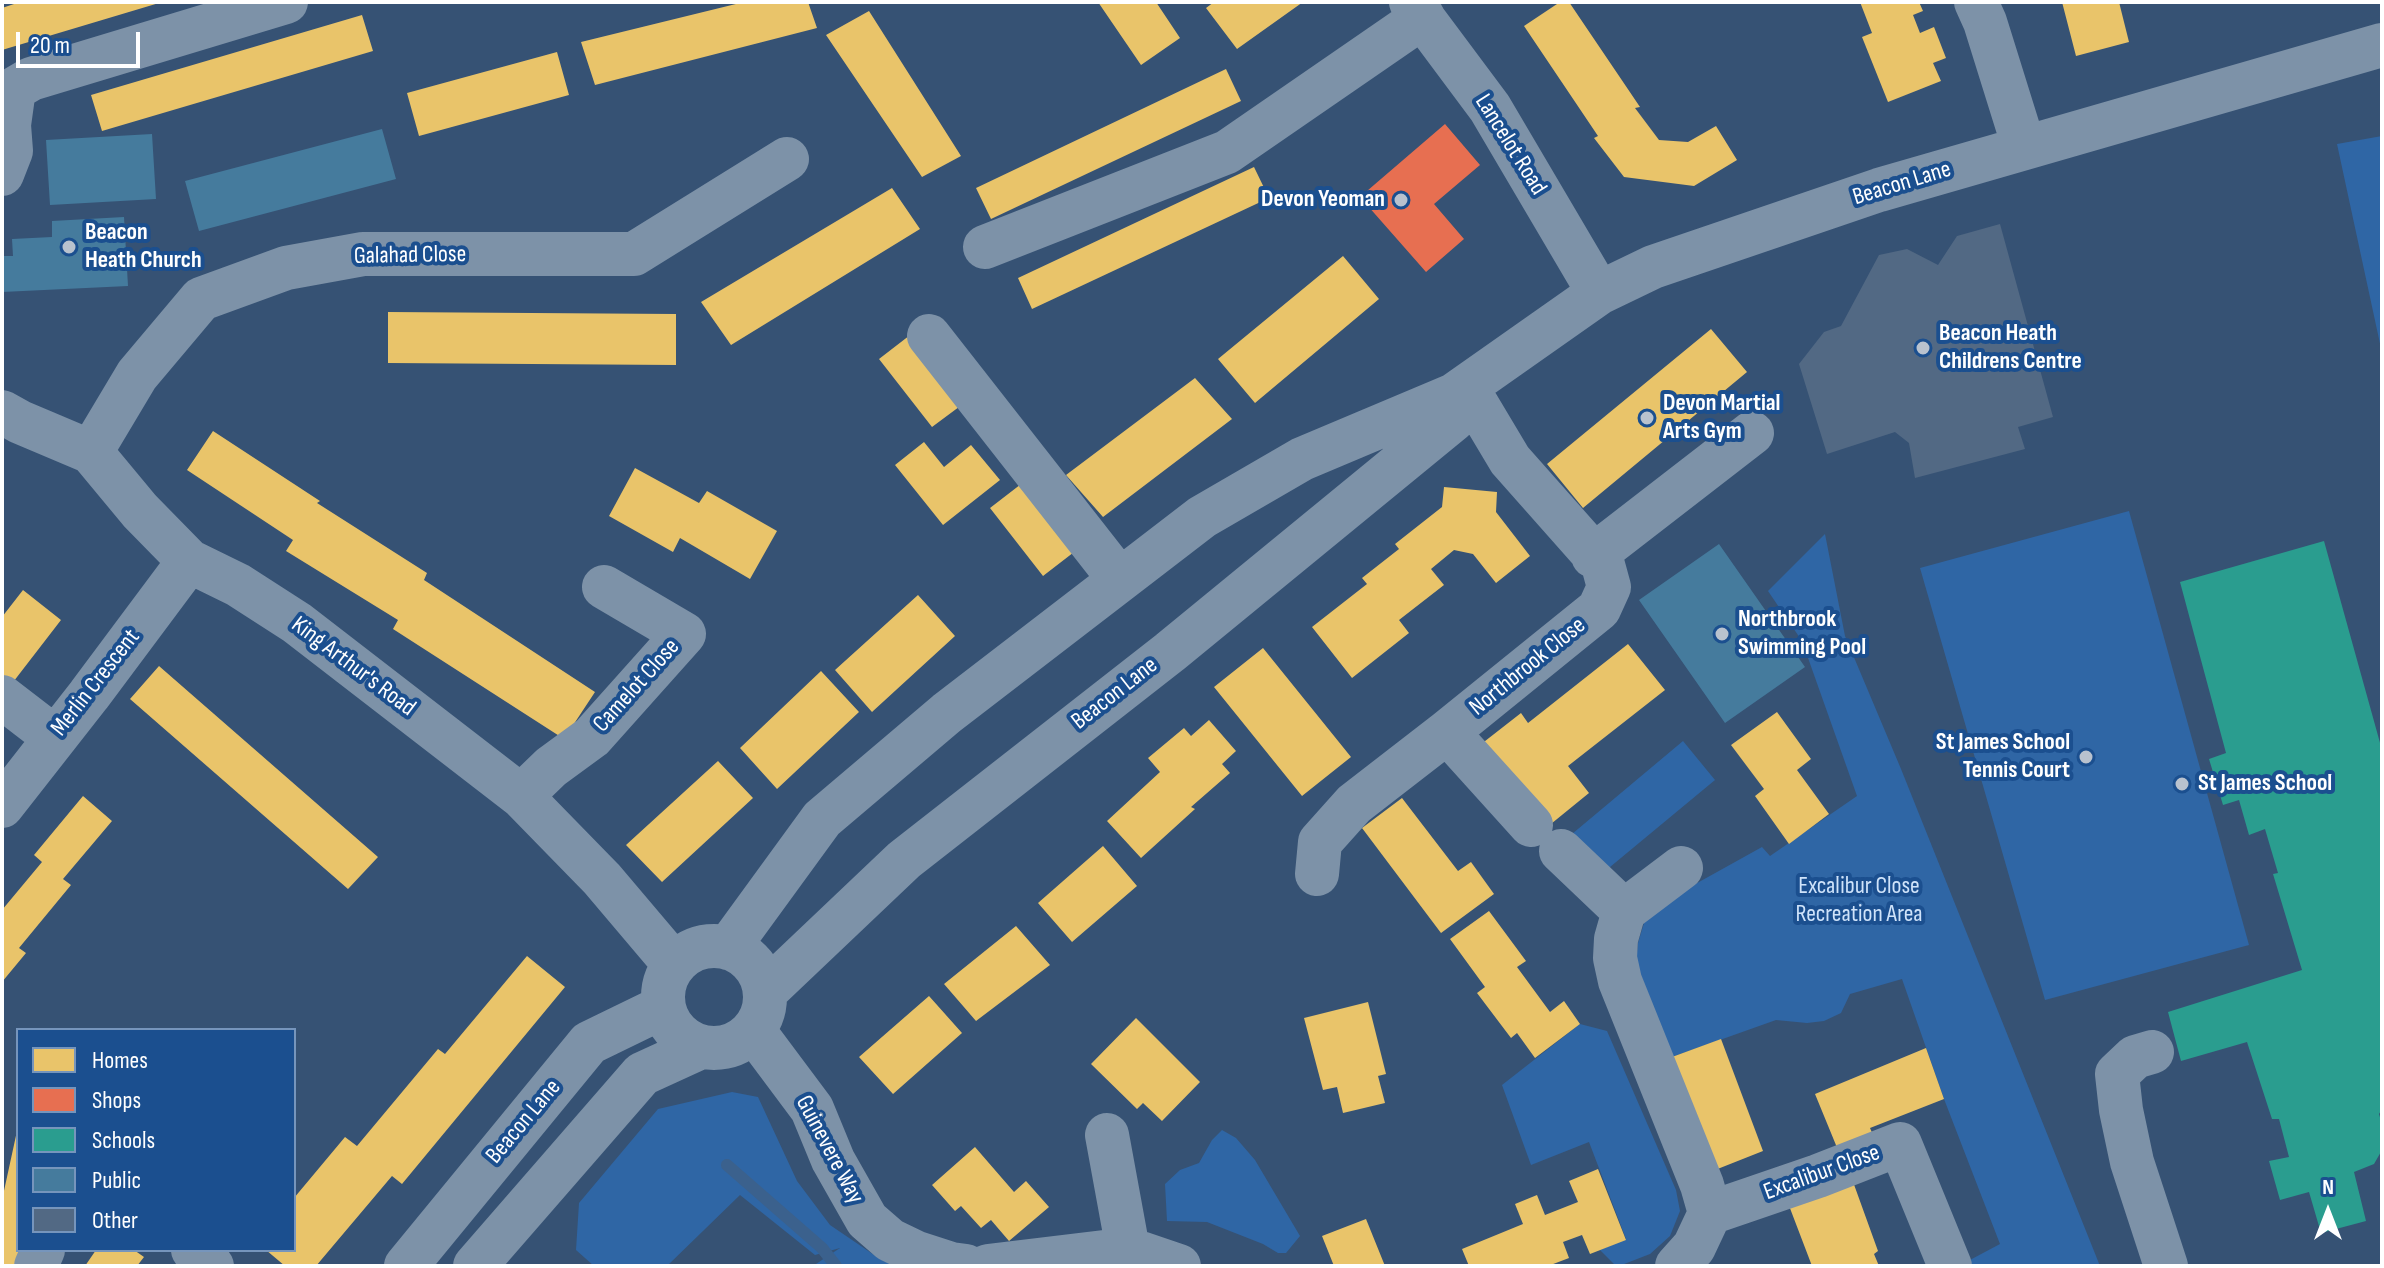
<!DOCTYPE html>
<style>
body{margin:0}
#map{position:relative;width:2384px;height:1268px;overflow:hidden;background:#365274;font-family:"Sofia Sans Condensed",sans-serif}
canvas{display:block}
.frame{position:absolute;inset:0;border:4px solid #fff;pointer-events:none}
.legend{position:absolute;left:16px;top:1028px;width:280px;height:224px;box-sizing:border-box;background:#1b4f8f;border:2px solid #7695bc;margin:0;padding:10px 14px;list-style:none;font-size:24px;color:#fff}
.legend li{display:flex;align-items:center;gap:16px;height:40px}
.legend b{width:40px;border:2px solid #7695bc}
.north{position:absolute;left:2288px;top:1172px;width:80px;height:80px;-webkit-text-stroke:6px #1b4f8f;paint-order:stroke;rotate:0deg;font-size:22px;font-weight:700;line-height:32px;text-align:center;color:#fff}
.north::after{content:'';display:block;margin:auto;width:28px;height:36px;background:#fff;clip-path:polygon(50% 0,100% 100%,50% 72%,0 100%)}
.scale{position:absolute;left:16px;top:32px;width:124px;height:36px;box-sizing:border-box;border:4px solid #fff;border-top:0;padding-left:10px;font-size:24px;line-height:28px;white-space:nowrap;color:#fff;-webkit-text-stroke:6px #1b4f8f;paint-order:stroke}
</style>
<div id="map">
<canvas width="2384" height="1268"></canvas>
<div class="frame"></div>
<ul class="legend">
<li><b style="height:22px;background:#e9c46a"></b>Homes</li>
<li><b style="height:22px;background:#e76f51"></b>Shops</li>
<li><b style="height:22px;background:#2a9d8f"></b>Schools</li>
<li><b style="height:22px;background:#457b9d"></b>Public</li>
<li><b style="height:22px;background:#526984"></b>Other</li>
</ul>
<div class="north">N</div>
<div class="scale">20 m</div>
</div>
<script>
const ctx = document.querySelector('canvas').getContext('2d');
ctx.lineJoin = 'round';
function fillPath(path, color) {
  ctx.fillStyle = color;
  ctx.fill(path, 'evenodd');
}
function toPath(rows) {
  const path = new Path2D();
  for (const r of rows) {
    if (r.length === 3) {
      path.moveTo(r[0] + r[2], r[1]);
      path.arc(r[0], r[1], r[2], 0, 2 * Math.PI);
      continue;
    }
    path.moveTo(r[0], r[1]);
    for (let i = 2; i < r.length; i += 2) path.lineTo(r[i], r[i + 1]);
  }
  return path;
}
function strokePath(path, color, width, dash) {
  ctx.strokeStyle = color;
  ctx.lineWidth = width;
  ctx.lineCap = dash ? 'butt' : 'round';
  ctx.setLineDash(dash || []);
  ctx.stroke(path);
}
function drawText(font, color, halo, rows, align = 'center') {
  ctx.font = font + ' "Sofia Sans Condensed",sans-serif';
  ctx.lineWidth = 8;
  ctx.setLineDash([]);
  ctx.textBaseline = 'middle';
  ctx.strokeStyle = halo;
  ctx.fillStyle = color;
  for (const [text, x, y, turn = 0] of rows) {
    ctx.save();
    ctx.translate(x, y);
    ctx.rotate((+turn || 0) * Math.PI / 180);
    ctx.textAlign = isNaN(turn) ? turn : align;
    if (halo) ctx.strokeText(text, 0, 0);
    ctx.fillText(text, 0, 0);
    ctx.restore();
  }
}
fillPath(toPath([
 [2382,136,2382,353,2337,144],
 [2129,511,2249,945,2045,1000,1920,568],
 [1825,534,1845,636,1901,769,2100,1266,1970,1266,1968,1261,2000,1244,1944,1099,1902,979,1850,994,1841,1013,1824,1021,1807,1023,1776,1020,1672,1057,1636,962,1638,943,1644,923,1656,911,1681,892,1762,847,1770,856,1857,796,1802,641,1768,591],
 [1683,741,1715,780,1604,872,1572,834],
 [1580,1024,1607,1031,1676,1190,1680,1211,1670,1236,1650,1254,1619,1266,1616,1266,1600,1250,1626,1239,1589,1142,1531,1165,1502,1085],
 [732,1092,758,1097,797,1181,830,1225,880,1259,895,1266,813,1266,840,1248,815,1255,740,1195,667,1266,594,1266,576,1250,579,1203,658,1109],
 [1222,1130,1236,1138,1255,1160,1300,1236,1286,1253,1278,1253,1263,1244,1207,1222,1167,1221,1165,1184,1180,1170,1199,1163,1212,1140]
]), '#2f66a5');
fillPath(toPath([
 [20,2,159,2,159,3,2,50,2,8],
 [744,2,808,2,817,28,595,85,581,42],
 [1098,2,1156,2,1180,38,1141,65],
 [1214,2,1303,2,1237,49,1206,8],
 [1560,2,1569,2,1640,107,1635,108,1659,140,1688,142,1716,126,1737,160,1694,186,1624,177,1594,138,1598,136,1524,26],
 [1860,2,1919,2,1923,11,1913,15,1920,33,1934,27,1946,58,1933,63,1941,81,1888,102,1862,37,1872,33],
 [2062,2,2119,2,2129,42,2076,56],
 [869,11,961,156,922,177,826,35],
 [362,15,373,51,102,131,91,95],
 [557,52,569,95,419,136,407,93],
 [1226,69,1241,101,991,219,976,188],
 [1254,167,1269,198,1032,309,1018,278],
 [892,188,920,229,731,345,701,302],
 [1343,256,1379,299,1255,403,1218,359],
 [388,312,676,314,676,365,388,363],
 [1711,329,1747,372,1583,508,1547,464],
 [914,332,967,401,932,427,879,359],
 [1195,378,1232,419,1103,517,1066,475],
 [213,431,320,501,317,503,427,573,424,580,595,692,564,739,393,629,398,620,286,551,293,540,187,470],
 [924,442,944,467,971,445,1000,480,943,525,895,465],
 [635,468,699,503,707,491,777,531,750,579,680,538,673,552,609,516],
 [1025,481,1078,549,1043,576,990,508],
 [1444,487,1497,492,1496,512,1530,556,1496,583,1473,554,1454,550,1431,569,1444,585,1399,620,1409,633,1352,678,1312,627,1367,584,1362,578,1399,549,1395,544,1442,507],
 [23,590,61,620,7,690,2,687,2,617],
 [918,595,955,636,872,712,835,670],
 [1628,644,1665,690,1568,766,1589,793,1546,828,1480,745,1521,713,1528,723],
 [1263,648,1351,757,1302,796,1214,687],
 [159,666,378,857,348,889,130,699],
 [821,671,859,712,777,789,740,748],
 [1777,712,1811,759,1797,770,1829,814,1789,844,1755,796,1764,789,1731,745],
 [1209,720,1236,751,1222,764,1230,773,1191,807,1195,809,1141,858,1107,821,1160,772,1148,758,1184,728,1191,736],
 [718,761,753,798,662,882,626,845],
 [83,796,112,821,63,879,71,885,19,948,26,953,2,982,2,910,42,862,34,855],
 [1402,798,1458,871,1471,862,1494,894,1441,933,1362,828],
 [1103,846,1137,886,1072,942,1038,903],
 [1489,911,1526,961,1517,967,1550,1012,1564,1001,1580,1024,1535,1058,1517,1033,1511,1038,1477,993,1485,987,1450,939],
 [1016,926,1050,965,976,1021,944,984],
 [527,956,565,987,402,1184,392,1176,316,1266,285,1266,266,1250,294,1250,294,1198,345,1137,357,1146,438,1049,445,1054],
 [929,996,962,1033,893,1094,859,1057],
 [1368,1002,1386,1074,1378,1076,1385,1103,1343,1113,1337,1087,1323,1090,1304,1018],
 [1136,1018,1200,1082,1162,1121,1143,1103,1137,1109,1091,1064],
 [1721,1039,1763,1151,1715,1170,1672,1057],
 [1926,1048,1944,1099,1870,1128,1873,1135,1838,1150,1815,1094],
 [17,1131,18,1250,29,1250,25,1266,2,1266,2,1200],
 [975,1147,1014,1192,1026,1181,1049,1207,1009,1241,991,1220,981,1228,961,1206,955,1211,932,1185],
 [1598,1169,1626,1240,1590,1254,1582,1235,1563,1242,1569,1258,1548,1266,1469,1266,1462,1249,1523,1224,1515,1204,1537,1195,1545,1215,1578,1202,1569,1181],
 [1852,1179,1878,1251,1874,1254,1879,1266,1812,1266,1788,1203],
 [1366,1219,1385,1266,1334,1266,1322,1236],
 [96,1250,134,1250,144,1257,137,1266,85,1266]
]), '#e9c46a');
fillPath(toPath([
 [1445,124,1480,165,1434,204,1464,239,1426,272,1360,197]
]), '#e76f51');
fillPath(toPath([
 [2324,541,2382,750,2382,1109,2379,1114,2382,1124,2382,1150,2374,1164,2354,1172,2366,1221,2321,1233,2309,1192,2280,1200,2269,1161,2289,1157,2279,1119,2272,1119,2247,1042,2181,1061,2168,1012,2302,970,2273,874,2278,873,2265,829,2249,835,2239,800,2223,805,2209,759,2226,753,2180,582]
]), '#2a9d8f');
fillPath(toPath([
 [382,129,396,179,199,231,185,181],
 [152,134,156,199,50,205,46,140],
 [124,217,128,286,2,292,2,256,13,256,12,239,52,237,52,221],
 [1719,544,1805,667,1725,723,1639,600]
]), '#457b9d');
strokePath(toPath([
 [727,1165,822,1248,836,1266]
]), '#3b618d', 12);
fillPath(toPath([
 [2000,224,2053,417,2018,427,2025,449,1915,478,1909,443,1895,432,1827,454,1799,364,1824,332,1841,326,1879,255,1907,249,1938,265,1957,236]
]), '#526984');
strokePath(toPath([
 [1411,2,1490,108,1599,293],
 [1976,2,1985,22,2024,147],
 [2,174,11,151,9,125,14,89,31,79,286,2],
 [985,247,1227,152,1423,17],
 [929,336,1120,580],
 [2,412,20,422,91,452,140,511,189,561,238,585,297,623,521,796,602,879,674,964],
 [91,452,137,375,201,299,286,268,363,254,634,254,787,159],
 [1593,556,1752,433],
 [2,697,54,737],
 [1447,732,1531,825],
 [521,796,551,767,592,737,684,634,604,587],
 [2,806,89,695,189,561],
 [1561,851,1624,911],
 [1681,868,1624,911,1616,939,1615,958,1620,981,1702,1185,1710,1213],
 [1317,874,1320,842,1354,804,1447,732,1599,609,1609,587,1603,565,1510,460,1467,388],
 [714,997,51],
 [728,948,822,819,947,713,1202,517,1302,459,1454,395,1599,293,1653,267,1879,190,2382,45],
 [765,992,904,860,1170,652,1453,420,1454,395],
 [753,1030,812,1109,833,1160,867,1220,890,1240,917,1253,951,1264,966,1266],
 [2152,1052,2135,1057,2117,1074,2121,1110,2132,1162,2166,1266],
 [1107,1135,1131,1266],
 [193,1250,212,1266],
 [36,1266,43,1250],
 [406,1266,589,1043,663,1007],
 [475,1266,642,1074,701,1047],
 [988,1266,1129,1249,1179,1266],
 [1677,1266,1694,1247,1710,1213,1818,1176,1900,1144,1950,1266]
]), '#7d92a8', 44);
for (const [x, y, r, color] of [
 [1401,200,8,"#b9c2ce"],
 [69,247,8,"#b9c2ce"],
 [1923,348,8,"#b9c2ce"],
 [1647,418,8,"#b9c2ce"],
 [1722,634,8,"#b9c2ce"],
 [2086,757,8,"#b9c2ce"],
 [2182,784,8,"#b9c2ce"]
]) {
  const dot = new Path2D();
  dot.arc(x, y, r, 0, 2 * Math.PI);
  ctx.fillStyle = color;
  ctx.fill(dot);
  strokePath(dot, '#1b4f8f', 3);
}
drawText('24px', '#fff', '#1b4f8f', [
 ["Lancelot Road",1510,145,58],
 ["Beacon Lane",1902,184,-17],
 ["Galahad Close",410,256,-1],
 ["King Arthur's Road",353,667,37],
 ["Northbrook Close",1528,667,-39],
 ["Merlin Crescent",96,683,-52],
 ["Camelot Close",637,686,-48],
 ["Beacon Lane",1115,694,-38],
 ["Beacon Lane",524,1122,-50],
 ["Guinevere Way",829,1150,62],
 ["Excalibur Close",1822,1173,-20]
]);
drawText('bold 24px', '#fff', '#1b4f8f', [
 ["Devon Yeoman",1385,200,"right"],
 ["Beacon",85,233],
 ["Heath Church",85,261],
 ["Beacon Heath",1939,334],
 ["Childrens Centre",1939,362],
 ["Devon Martial",1663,404],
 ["Arts Gym",1663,432],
 ["Northbrook",1738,620],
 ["Swimming Pool",1738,648],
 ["St James School",2070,743,"right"],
 ["Tennis Court",2070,771,"right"],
 ["St James School",2198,784]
], 'left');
drawText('24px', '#cfe3fa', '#1b4f8f', [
 ["Excalibur Close",1859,887],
 ["Recreation Area",1859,915]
]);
</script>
